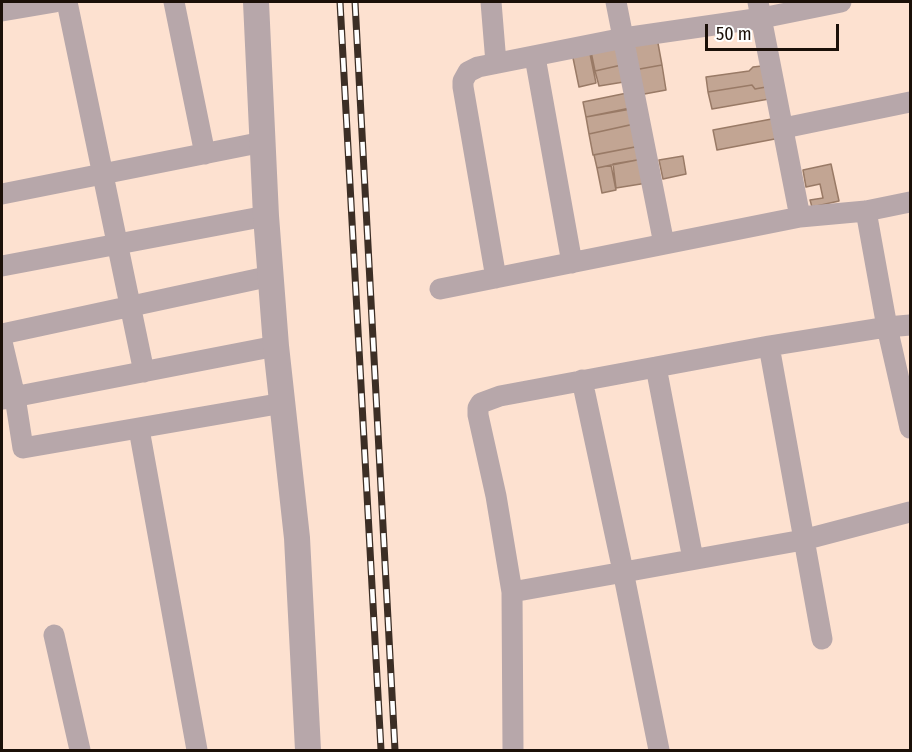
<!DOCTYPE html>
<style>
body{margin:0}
#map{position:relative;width:912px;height:752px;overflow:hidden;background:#fde1d0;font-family:"Fira Sans Condensed",sans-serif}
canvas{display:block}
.frame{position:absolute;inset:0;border:3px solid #1b1008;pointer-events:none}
.scale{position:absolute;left:705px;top:24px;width:134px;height:27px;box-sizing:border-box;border:3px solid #1b1008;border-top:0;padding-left:8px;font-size:18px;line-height:21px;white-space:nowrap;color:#1b1008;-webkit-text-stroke:4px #fff;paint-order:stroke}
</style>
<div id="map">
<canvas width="912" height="752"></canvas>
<div class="frame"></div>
<div class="scale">50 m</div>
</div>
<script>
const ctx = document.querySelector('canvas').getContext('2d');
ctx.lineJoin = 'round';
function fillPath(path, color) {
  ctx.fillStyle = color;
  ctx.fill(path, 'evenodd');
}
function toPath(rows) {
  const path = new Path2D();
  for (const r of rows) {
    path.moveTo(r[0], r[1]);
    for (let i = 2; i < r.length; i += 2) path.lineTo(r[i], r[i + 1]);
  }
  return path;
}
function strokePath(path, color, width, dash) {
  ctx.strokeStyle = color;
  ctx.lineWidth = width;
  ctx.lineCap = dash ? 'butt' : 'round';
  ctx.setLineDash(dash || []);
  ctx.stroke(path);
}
const building = toPath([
 [657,38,662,65,634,70,629,44,657,38],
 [621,40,626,64,595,71,590,47,621,40],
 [589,49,596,83,579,87,572,53,589,49],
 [626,64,630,81,599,86,595,71,626,64],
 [662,65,666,90,639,95,634,70,662,65],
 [762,66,766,87,755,89,752,85,708,92,706,77,749,71,753,67,762,66],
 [752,85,755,89,766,87,769,99,712,109,708,92,752,85],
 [632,92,635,107,586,117,583,102,632,92],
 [631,109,634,124,589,134,586,117,631,109],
 [777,118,780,138,717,150,713,130,777,118],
 [639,123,640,146,593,155,589,134,639,123],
 [640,146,642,159,597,168,594,155,640,146],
 [683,156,686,174,663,179,659,160,683,156],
 [643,159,647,183,616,188,613,164,643,159],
 [831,164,839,201,812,207,810,200,823,198,820,184,806,187,803,170,831,164],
 [611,165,616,190,602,193,597,168,611,165]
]);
fillPath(building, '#c2a593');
strokePath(building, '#997a66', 1.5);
strokePath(toPath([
 [67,2,144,372],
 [174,2,205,154],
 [491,2,496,63],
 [616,2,664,244],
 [758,2,800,217],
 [2,11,55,2],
 [535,57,572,263],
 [784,128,910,102],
 [2,194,263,142],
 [866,211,887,327,910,428],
 [2,266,266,216],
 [496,278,463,87,463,81,468,72,478,67,624,38,762,18,841,2],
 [440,289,800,217,866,211,910,202],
 [2,334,271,276],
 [2,342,15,397,23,448],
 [769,346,822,639],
 [656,367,693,559],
 [582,380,623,571,659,750],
 [3,399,276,346],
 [139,429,197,750],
 [23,448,283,403],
 [512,592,803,540,910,512],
 [54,635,80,750],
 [513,750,512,592,496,496,478,415,478,408,481,403,500,396,769,346,887,327,910,325]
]), '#b7a7aa', 21);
strokePath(toPath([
 [256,2,266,216,276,346,297,538,308,750]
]), '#b7a7aa', 26);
const rail = toPath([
 [340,2,381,750],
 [355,2,395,750]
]);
strokePath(rail, '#3c2e25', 7);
strokePath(rail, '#fff', 4.5, [14]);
</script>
